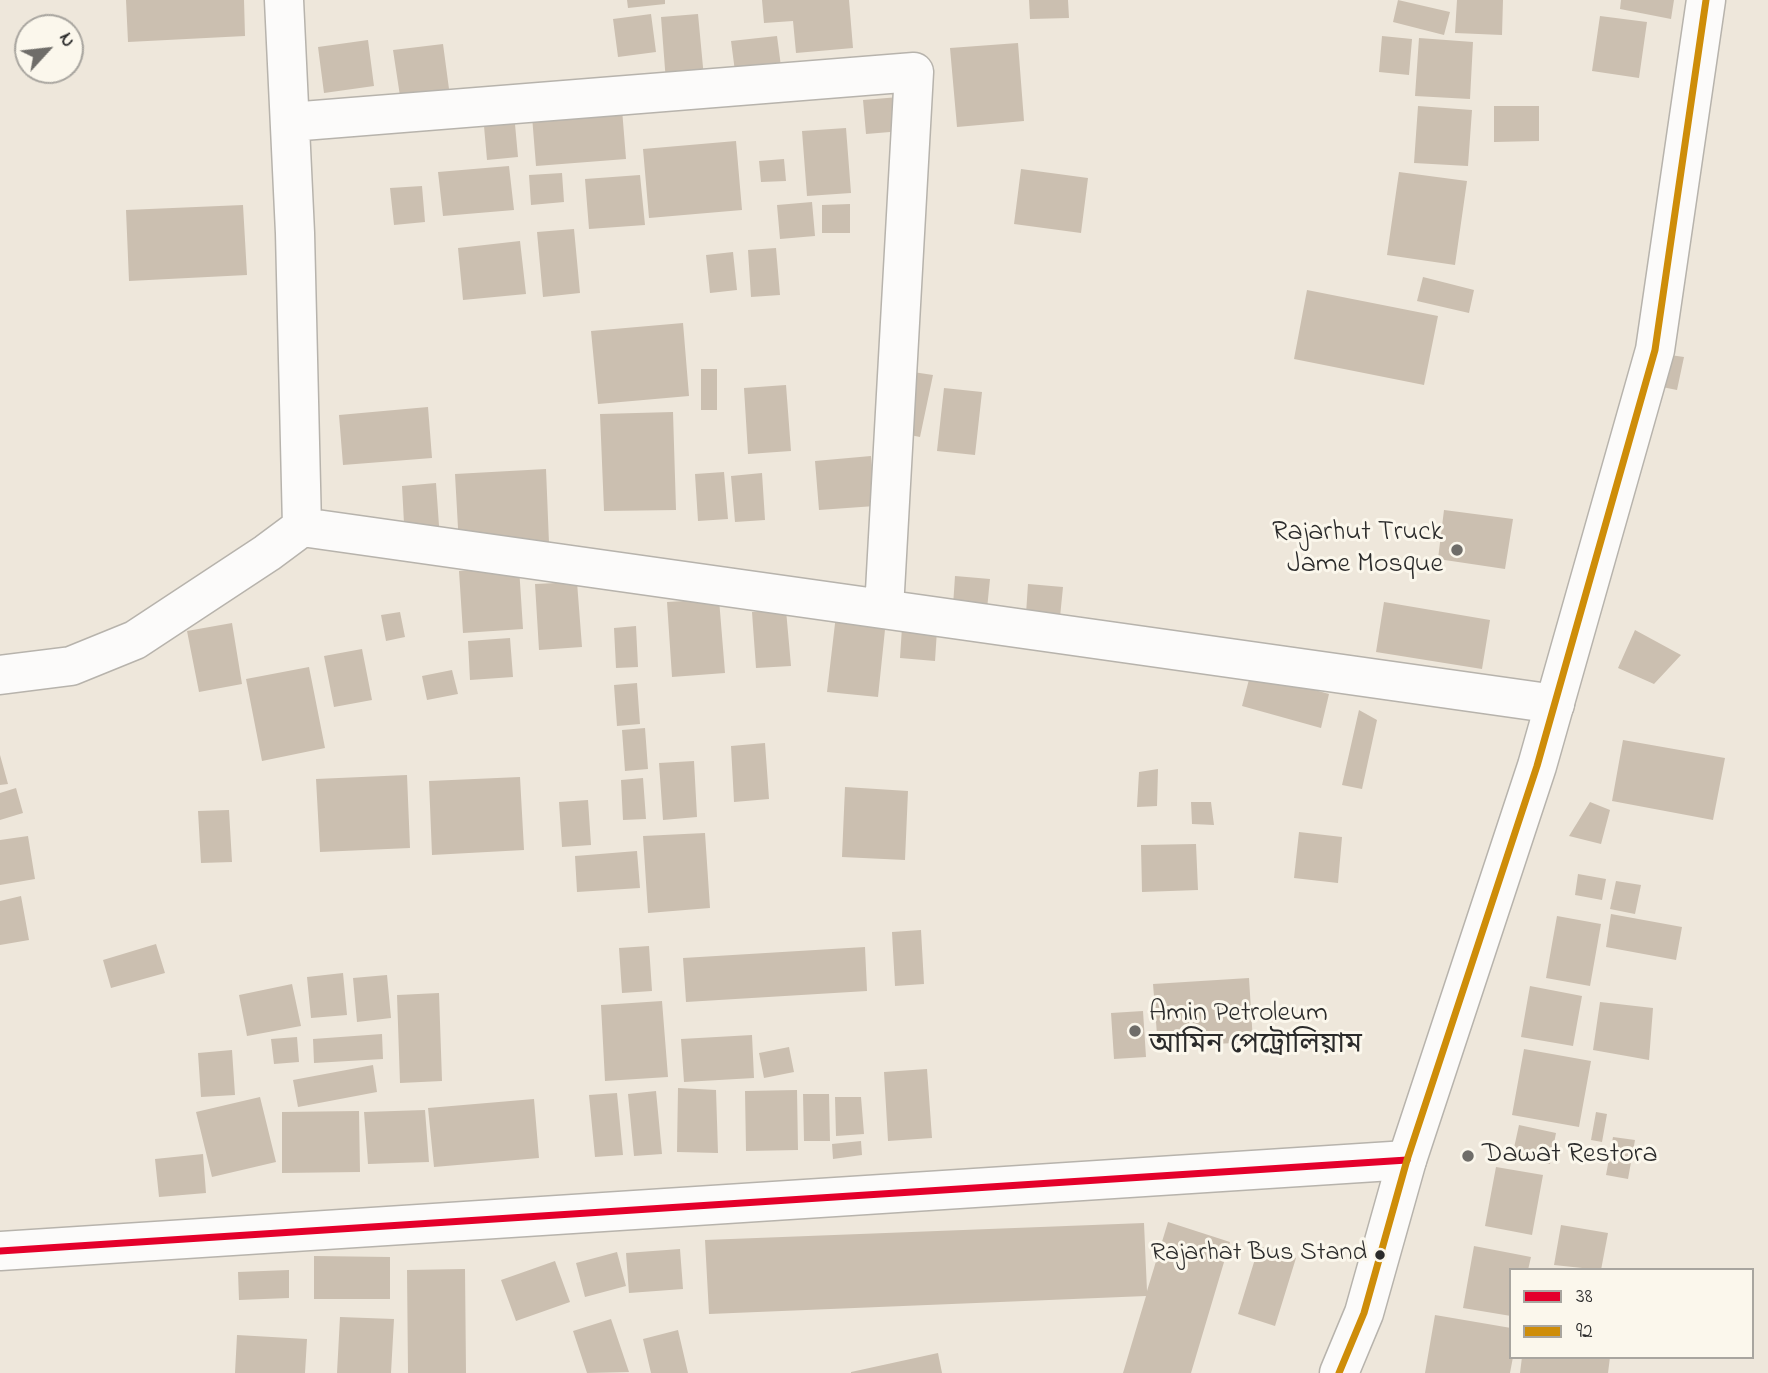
<!DOCTYPE html>
<meta charset="utf-8">
<style>
body{margin:0}
#map{position:relative;width:1768px;height:1373px;overflow:hidden;background:#eee7db;font-family:"Indie Flower",sans-serif}
canvas{display:block}
.legend{position:absolute;left:1509px;top:1268px;width:245px;height:91px;box-sizing:border-box;background:#fbf7ec;border:2px solid #a8a59f;margin:0;padding:9px 12px;list-style:none;font-size:21px;color:#2b2b2b}
.legend li{display:flex;align-items:center;gap:14px;height:35px}
.legend b{width:35px;border:2px solid #a8a59f}
.north{position:absolute;left:14px;top:14px;width:70px;height:70px;box-sizing:border-box;background:#fbf7ec;border:2px solid #a8a59f;border-radius:50%;rotate:63deg;font-size:19px;font-weight:700;line-height:28px;text-align:center;color:#2b2b2b}
.north::after{content:'';display:block;margin:auto;width:24px;height:32px;background:#6f6d69;clip-path:polygon(50% 0,100% 100%,50% 72%,0 100%)}
</style>
<div id="map">
<canvas width="1768" height="1373"></canvas>
<ul class="legend">
<li><b style="height:9px;background:#e4002b"></b>38</li>
<li><b style="height:9px;background:#ce8d09"></b>92</li>
</ul>
<div class="north">N</div>
</div>
<script>
const ctx = document.querySelector('canvas').getContext('2d');
ctx.lineJoin = 'round';
function fillPath(path, color) {
  ctx.fillStyle = color;
  ctx.fill(path, 'evenodd');
}
function toPath(rows) {
  const path = new Path2D();
  for (const r of rows) {
    path.moveTo(r[0], r[1]);
    for (let i = 2; i < r.length; i += 2) path.lineTo(r[i], r[i + 1]);
  }
  return path;
}
function strokePath(path, color, width, dash) {
  ctx.strokeStyle = color;
  ctx.lineWidth = width;
  ctx.lineCap = dash ? 'butt' : 'round';
  ctx.setLineDash(dash || []);
  ctx.stroke(path);
}
function drawText(font, color, halo, rows, align = 'center') {
  ctx.font = font + ' "Indie Flower","Noto Sans Bengali",sans-serif';
  ctx.lineWidth = 6;
  ctx.setLineDash([]);
  ctx.textBaseline = 'middle';
  ctx.strokeStyle = halo;
  ctx.fillStyle = color;
  for (const [text, x, y, turn = 0] of rows) {
    ctx.save();
    ctx.translate(x, y);
    ctx.rotate((+turn || 0) * Math.PI / 180);
    ctx.textAlign = isNaN(turn) ? turn : align;
    if (halo) ctx.strokeText(text, 0, 0);
    ctx.fillText(text, 0, 0);
    ctx.restore();
  }
}
fillPath(toPath([
 [126,0,244,0,245,36,128,42],
 [627,0,665,0,665,4,628,8],
 [762,0,849,0,853,48,796,53,793,21,764,23],
 [1029,0,1068,0,1069,18,1030,19],
 [1398,0,1450,12,1444,35,1393,22],
 [1457,0,1503,0,1502,35,1455,33],
 [1621,0,1674,0,1671,19,1620,9],
 [651,14,656,52,618,57,613,19],
 [698,14,704,78,666,82,661,17],
 [1600,16,1647,22,1639,78,1592,71],
 [777,36,782,74,736,79,731,41],
 [1382,36,1412,39,1409,75,1379,72],
 [1419,38,1473,42,1470,99,1415,96],
 [368,40,374,86,324,93,318,47],
 [1018,43,1024,121,957,127,950,48],
 [443,44,449,89,400,96,393,50],
 [899,97,902,131,866,134,863,100],
 [1418,106,1472,110,1468,166,1414,163],
 [1494,106,1539,106,1539,141,1494,142],
 [622,109,626,159,536,166,532,116],
 [515,124,518,157,487,160,484,126],
 [846,128,851,193,807,196,802,131],
 [736,141,742,210,649,218,643,149],
 [784,159,786,181,761,182,759,161],
 [509,166,514,210,443,216,438,172],
 [1021,169,1088,178,1081,233,1014,224],
 [1399,172,1467,181,1455,265,1387,255],
 [562,173,564,202,531,205,529,175],
 [640,175,645,225,589,229,585,179],
 [422,186,425,222,394,225,390,188],
 [812,202,815,236,780,239,777,205],
 [850,204,850,233,822,233,822,205],
 [243,205,247,275,129,281,126,210],
 [574,229,580,293,543,297,537,232],
 [520,241,526,294,463,300,458,248],
 [776,248,780,295,751,297,748,250],
 [733,252,737,290,710,293,706,255],
 [1423,277,1474,290,1469,313,1417,301],
 [1307,290,1438,316,1424,385,1294,359],
 [683,323,689,396,598,404,591,331],
 [1663,354,1684,357,1677,390,1657,386],
 [701,369,717,369,717,410,701,410],
 [913,372,933,375,920,437,900,433],
 [786,385,791,451,748,454,744,388],
 [944,388,982,392,975,455,937,451],
 [428,407,432,458,343,465,339,415],
 [673,412,676,510,604,511,600,414],
 [871,456,875,506,819,510,815,461],
 [546,469,549,543,459,546,455,474],
 [724,472,728,519,698,521,695,474],
 [762,473,765,520,735,522,731,476],
 [436,483,440,540,405,542,402,486],
 [1444,510,1513,519,1505,569,1438,559],
 [519,567,523,629,463,633,459,571],
 [955,576,990,579,987,609,953,606],
 [577,582,582,647,539,650,535,584],
 [1028,584,1063,587,1060,617,1026,614],
 [719,599,725,673,672,677,667,602],
 [1384,602,1490,620,1482,669,1376,652],
 [786,610,791,666,756,668,752,612],
 [400,612,405,637,386,641,381,615],
 [836,615,886,620,878,697,827,692],
 [232,623,242,684,199,692,187,631],
 [636,626,638,667,616,668,614,628],
 [902,627,937,630,935,661,900,658],
 [1635,630,1681,655,1654,684,1618,668],
 [510,638,513,677,470,680,468,641],
 [362,649,372,700,334,707,324,656],
 [309,667,325,748,262,761,246,679],
 [452,670,458,694,427,700,422,676],
 [1251,672,1329,694,1321,728,1242,706],
 [637,683,640,724,617,726,614,685],
 [1359,710,1377,720,1362,789,1342,785],
 [645,728,648,769,625,771,622,730],
 [1623,740,1725,758,1713,820,1612,801],
 [765,743,769,799,734,802,731,746],
 [0,755,8,784,0,785],
 [694,761,697,817,663,820,659,763],
 [1158,769,1157,806,1137,807,1139,772],
 [407,775,410,848,320,852,316,779],
 [520,777,524,850,432,855,429,781],
 [643,778,646,819,623,820,621,780],
 [845,787,908,791,905,860,842,857],
 [16,788,23,813,0,820,0,793],
 [588,800,591,845,562,847,559,802],
 [1191,802,1211,802,1214,825,1192,824],
 [1590,802,1610,810,1601,844,1569,836],
 [229,810,232,862,201,863,198,811],
 [1299,832,1342,837,1338,883,1294,878],
 [705,833,710,908,648,913,643,836],
 [28,836,35,879,0,885,0,840],
 [1196,844,1198,890,1142,892,1141,845],
 [637,851,640,888,577,892,575,856],
 [1578,874,1606,879,1602,900,1575,895],
 [1616,881,1641,885,1635,914,1610,909],
 [21,896,29,940,0,945,0,901],
 [1611,914,1682,927,1676,960,1606,947],
 [1557,916,1601,924,1590,986,1546,978],
 [921,930,924,984,895,986,892,932],
 [156,944,165,973,111,988,103,960],
 [649,946,652,991,622,993,619,948],
 [865,947,867,991,686,1002,683,958],
 [343,973,347,1015,311,1018,307,977],
 [387,975,391,1018,357,1022,353,978],
 [1249,978,1253,1042,1158,1047,1153,984],
 [292,984,301,1026,247,1036,239,995],
 [1530,986,1582,996,1573,1046,1521,1037],
 [439,993,442,1081,400,1083,397,995],
 [662,1001,668,1077,605,1081,601,1005],
 [1600,1002,1653,1008,1649,1060,1593,1050],
 [1143,1011,1146,1057,1114,1059,1111,1013],
 [382,1034,383,1059,314,1063,313,1039],
 [752,1035,754,1078,684,1082,681,1039],
 [297,1037,299,1062,274,1064,271,1039],
 [789,1047,794,1072,764,1078,759,1053],
 [1524,1049,1591,1061,1579,1127,1512,1115],
 [232,1050,235,1095,201,1097,198,1053],
 [373,1065,377,1092,298,1107,293,1080],
 [927,1069,932,1138,888,1141,884,1072],
 [678,1088,716,1090,718,1153,677,1152],
 [797,1090,798,1150,746,1151,745,1091],
 [656,1091,662,1154,634,1156,628,1094],
 [617,1093,623,1155,595,1157,589,1095],
 [803,1094,829,1094,830,1141,804,1141],
 [260,1097,276,1162,212,1177,196,1112],
 [835,1097,861,1097,864,1134,836,1136],
 [534,1099,539,1158,434,1167,428,1108],
 [425,1110,429,1162,368,1164,364,1112],
 [359,1111,360,1172,282,1173,282,1112],
 [1596,1112,1607,1114,1602,1142,1591,1140],
 [1519,1125,1556,1133,1550,1164,1512,1157],
 [1613,1137,1635,1140,1628,1179,1606,1175],
 [861,1141,862,1155,833,1159,832,1144],
 [203,1154,206,1193,159,1197,155,1159],
 [1496,1167,1543,1175,1532,1235,1485,1226],
 [1168,1222,1230,1242,1191,1373,1123,1373,1146,1296,709,1314,705,1240,1144,1223,1147,1291],
 [1561,1225,1608,1233,1601,1270,1554,1265],
 [1259,1246,1296,1258,1275,1326,1238,1314],
 [1474,1246,1531,1257,1528,1270,1511,1270,1511,1316,1463,1308],
 [680,1249,683,1289,629,1293,626,1253],
 [617,1252,626,1286,585,1297,576,1263],
 [314,1256,390,1257,390,1299,314,1299],
 [555,1261,570,1302,516,1321,501,1280],
 [465,1269,466,1373,408,1373,407,1270],
 [289,1270,289,1298,239,1300,238,1272],
 [1435,1315,1511,1328,1513,1357,1510,1373,1425,1373],
 [340,1317,394,1319,391,1373,337,1373],
 [611,1319,629,1372,587,1373,573,1331],
 [678,1330,688,1373,651,1373,643,1339],
 [237,1335,307,1339,305,1373,235,1373],
 [938,1353,942,1373,851,1373,851,1372],
 [1522,1357,1610,1357,1608,1373,1520,1373]
]), '#cbbfb0');
const street = toPath([
 [290,122,914,72,884,609],
 [302,527,1555,704],
 [0,675,71,666,135,640,267,553,302,527,295,233,284,0]
]);
const primary = toPath([
 [0,1251,1407,1160]
]);
const highway = toPath([
 [1339,1373,1364,1313,1407,1160,1537,766,1655,350,1706,0]
]);
strokePath(street, '#b7b3ac', 41);
strokePath(primary, '#b7b3ac', 41);
strokePath(highway, '#b7b3ac', 41);
strokePath(street, '#fcfbfa', 38);
strokePath(primary, '#fcfbfa', 38);
strokePath(highway, '#fcfbfa', 38);
strokePath(toPath([
 [0,1251,1407,1160]
]), '#e4002b', 7);
strokePath(toPath([
 [1339,1373,1364,1313,1407,1160,1537,766,1655,350,1706,0]
]), '#ce8d09', 7);
for (const [x, y, r, color] of [
 [1457,550,7,"#6f6d69"],
 [1135,1031,7,"#6f6d69"],
 [1468,1156,7,"#6f6d69"],
 [1380,1255,6,"#2b2b2b"]
]) {
  const dot = new Path2D();
  dot.arc(x, y, r, 0, 2 * Math.PI);
  ctx.fillStyle = color;
  ctx.fill(dot);
  strokePath(dot, '#fbf7ec', 2.5);
}
drawText('26px', '#2b2b2b', '#fbf7ec', [
 ["Rajarhat Bus Stand",1367,1255]
], 'right');
drawText('28px', '#2b2b2b', '#fbf7ec', [
 ["Rajarhut Truck",1443,534,"right"],
 ["Jame Mosque",1443,566,"right"],
 ["Amin Petroleum",1149,1015],
 ["আমিন পেট্রোলিয়াম",1149,1047],
 ["Dawat Restora",1482,1156]
], 'left');
</script>
